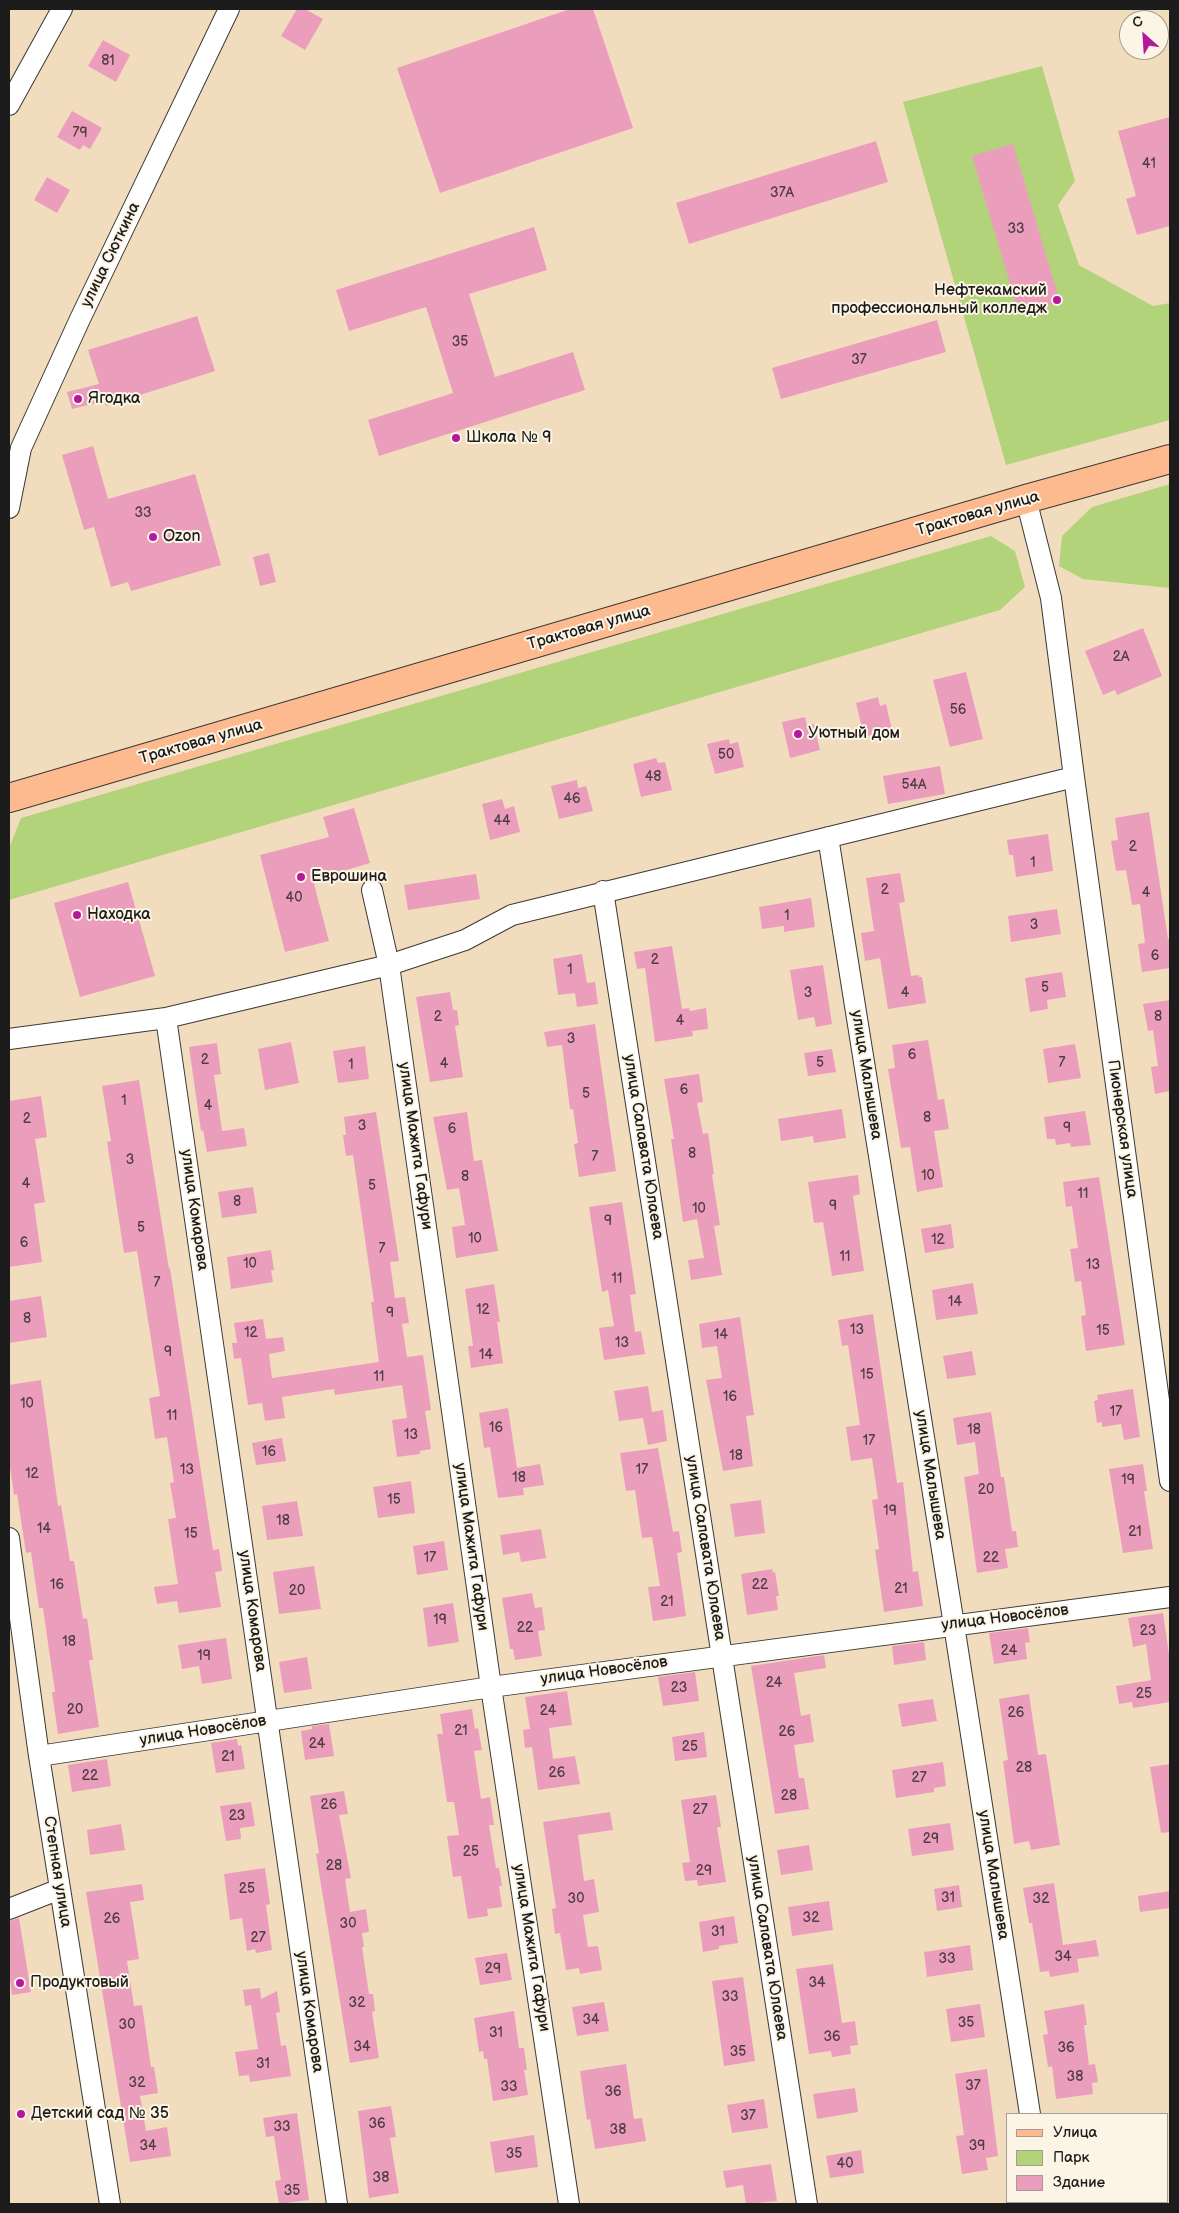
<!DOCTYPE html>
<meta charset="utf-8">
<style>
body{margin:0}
#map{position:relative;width:1179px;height:2213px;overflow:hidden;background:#f1ddbe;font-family:"Balsamiq Sans",sans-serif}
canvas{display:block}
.frame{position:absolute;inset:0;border:10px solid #1c1c1c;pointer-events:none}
.legend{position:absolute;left:1006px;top:2113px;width:162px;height:90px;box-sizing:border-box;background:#fcf5e5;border:1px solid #a29e95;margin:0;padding:6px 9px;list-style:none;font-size:15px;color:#1c1c1c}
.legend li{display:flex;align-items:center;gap:10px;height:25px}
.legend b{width:25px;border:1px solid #a29e95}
.north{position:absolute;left:1119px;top:10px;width:50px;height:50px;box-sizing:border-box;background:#fcf5e5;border:1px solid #a29e95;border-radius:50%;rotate:334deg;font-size:14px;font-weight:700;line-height:20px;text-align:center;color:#1c1c1c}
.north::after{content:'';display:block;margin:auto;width:18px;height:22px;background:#b5179e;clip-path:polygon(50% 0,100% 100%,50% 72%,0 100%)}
</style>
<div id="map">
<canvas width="1179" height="2213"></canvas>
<div class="frame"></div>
<ul class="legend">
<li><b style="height:6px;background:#fcba8e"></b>Улица</li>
<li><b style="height:14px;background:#b3d37b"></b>Парк</li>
<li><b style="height:14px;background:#eb9ebc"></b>Здание</li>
</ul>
<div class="north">С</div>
</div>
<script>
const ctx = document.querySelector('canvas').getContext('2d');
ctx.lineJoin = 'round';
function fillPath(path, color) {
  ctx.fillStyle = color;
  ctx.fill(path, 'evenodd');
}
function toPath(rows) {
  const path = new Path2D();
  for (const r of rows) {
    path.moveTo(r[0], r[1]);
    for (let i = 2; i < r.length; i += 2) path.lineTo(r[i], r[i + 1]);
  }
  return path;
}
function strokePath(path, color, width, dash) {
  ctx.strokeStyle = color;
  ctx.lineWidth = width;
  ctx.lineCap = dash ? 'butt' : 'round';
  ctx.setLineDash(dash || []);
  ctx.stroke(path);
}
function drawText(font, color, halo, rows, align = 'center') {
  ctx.font = font + ' "Balsamiq Sans",sans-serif';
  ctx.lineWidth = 4;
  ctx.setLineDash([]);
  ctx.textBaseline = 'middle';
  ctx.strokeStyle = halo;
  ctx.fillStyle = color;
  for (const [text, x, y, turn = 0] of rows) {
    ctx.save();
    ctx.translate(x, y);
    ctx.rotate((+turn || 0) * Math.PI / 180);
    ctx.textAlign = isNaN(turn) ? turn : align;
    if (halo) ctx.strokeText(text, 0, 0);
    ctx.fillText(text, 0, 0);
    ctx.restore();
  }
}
fillPath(toPath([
 [1042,66,1075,181,1058,205,1079,265,1153,306,1170,303,1170,420,1006,465,903,102],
 [1170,484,1170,588,1083,579,1059,566,1062,536,1092,507],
 [991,536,1015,551,1025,587,1000,610,9,900,10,846,21,818]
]), '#b3d37b');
fillPath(toPath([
 [297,9,305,9,323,19,305,50,281,36],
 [570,9,593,9,633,128,440,193,397,68],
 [103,40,130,55,116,82,88,66],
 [72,111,102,128,90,149,83,145,80,150,57,137],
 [1170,117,1170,226,1137,235,1126,199,1136,196,1118,131],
 [876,141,888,182,689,244,676,203],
 [1013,144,1060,302,1019,314,972,156],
 [47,177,70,190,57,213,34,200],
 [534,227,547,270,469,294,495,377,573,352,585,390,379,456,368,420,453,393,426,307,349,331,336,290],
 [197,316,215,371,106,406,104,401,72,409,67,392,99,384,88,350],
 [937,320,946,352,781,399,772,368],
 [93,446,108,499,195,474,221,565,131,591,128,582,111,587,94,527,84,530,62,455],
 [269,553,276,582,260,586,253,557],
 [1143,628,1162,676,1117,695,1115,690,1103,695,1085,651],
 [966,672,983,739,950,747,933,680],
 [878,697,880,706,886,704,892,730,864,737,856,703],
 [805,717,807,726,814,724,820,750,790,758,782,722],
 [729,739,730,744,738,742,744,767,715,774,707,744],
 [656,758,658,763,665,762,672,790,641,797,633,764],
 [940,766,945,794,888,804,883,776],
 [577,780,578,788,586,786,593,811,559,819,551,786],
 [502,799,505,809,514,806,520,832,490,840,482,804],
 [354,808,370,863,313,880,329,941,285,952,260,855,329,837,323,817],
 [1149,812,1168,939,1170,939,1170,968,1142,972,1138,944,1145,943,1140,904,1132,905,1126,870,1116,871,1111,841,1118,840,1115,818],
 [1048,834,1053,871,1016,877,1013,855,1009,855,1007,840],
 [900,873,905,902,899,903,911,976,919,975,919,977,922,977,926,1003,888,1009,880,958,865,961,861,933,874,931,866,878],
 [476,874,480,899,408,910,404,885],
 [128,882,155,976,80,997,54,903],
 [811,898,815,927,784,932,784,926,762,929,759,907],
 [1057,909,1061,934,1011,942,1008,916],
 [672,946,682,1009,689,1008,690,1011,706,1008,708,1029,692,1031,693,1036,655,1042,645,968,637,969,634,952],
 [582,954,587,983,595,982,598,1004,577,1007,575,993,558,995,553,959],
 [823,965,832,1024,816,1027,814,1017,798,1020,790,970],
 [1062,972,1066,997,1047,1000,1048,1009,1030,1012,1025,978],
 [450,992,453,1010,457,1010,459,1025,455,1026,463,1077,430,1082,416,997],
 [1170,1000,1170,1091,1155,1094,1151,1067,1158,1066,1153,1030,1148,1031,1143,1004],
 [595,1024,616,1171,579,1177,574,1144,578,1143,573,1109,570,1109,562,1045,547,1047,544,1032],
 [928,1040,938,1100,944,1099,949,1129,934,1131,943,1187,917,1192,910,1147,901,1148,888,1069,895,1068,892,1045],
 [291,1042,299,1083,265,1090,258,1049],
 [217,1043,221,1074,214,1075,222,1131,244,1128,247,1146,207,1152,203,1130,201,1131,189,1047],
 [1075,1044,1081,1078,1048,1083,1043,1049],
 [365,1046,369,1079,338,1083,333,1051],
 [832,1049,836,1072,808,1076,804,1053],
 [699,1074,703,1102,697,1103,703,1134,708,1133,714,1174,712,1175,720,1225,714,1226,722,1275,691,1280,688,1260,704,1258,697,1219,683,1222,671,1139,674,1139,664,1079],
 [139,1080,169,1269,170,1268,213,1550,219,1549,222,1571,215,1572,221,1607,179,1613,177,1601,157,1604,154,1587,178,1584,168,1519,176,1518,170,1483,174,1482,167,1437,155,1439,149,1398,160,1396,137,1251,124,1253,107,1142,111,1141,102,1086],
 [41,1096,47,1137,35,1139,45,1202,34,1204,42,1262,9,1267,9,1101],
 [842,1109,846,1138,814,1143,813,1136,781,1141,778,1119],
 [1085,1111,1091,1145,1071,1147,1070,1143,1056,1145,1055,1139,1047,1139,1044,1117],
 [376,1112,399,1261,390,1262,395,1298,405,1297,409,1323,402,1324,407,1357,423,1355,431,1410,425,1411,431,1449,420,1451,420,1454,397,1457,392,1420,407,1418,402,1385,335,1395,334,1389,282,1397,285,1418,265,1421,262,1403,248,1405,241,1358,234,1359,232,1343,237,1343,234,1323,263,1319,266,1339,283,1337,285,1351,269,1354,272,1378,379,1362,371,1302,374,1302,353,1155,346,1156,343,1135,346,1135,344,1117],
 [467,1112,474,1161,482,1160,498,1251,456,1258,452,1227,465,1225,459,1188,447,1190,433,1117],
 [858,1175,860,1194,853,1196,864,1271,832,1276,823,1222,814,1223,808,1182],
 [1099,1177,1125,1345,1086,1351,1081,1316,1086,1315,1081,1281,1075,1282,1070,1249,1078,1248,1072,1206,1066,1207,1063,1182],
 [253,1187,257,1213,222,1218,218,1192],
 [622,1202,636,1294,630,1295,635,1332,641,1331,645,1354,604,1360,599,1328,614,1326,608,1290,602,1292,589,1207],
 [951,1224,954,1248,925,1253,921,1229],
 [271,1250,274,1270,271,1270,273,1282,231,1289,227,1257],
 [973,1283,978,1314,936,1320,932,1290],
 [494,1284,500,1322,497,1322,503,1363,471,1368,468,1346,473,1346,465,1289],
 [41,1296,47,1337,9,1343,9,1301],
 [873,1314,897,1483,903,1482,913,1572,918,1571,923,1606,884,1612,875,1550,879,1549,872,1500,878,1499,872,1458,851,1461,846,1427,860,1425,848,1345,842,1346,838,1320],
 [740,1317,754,1415,746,1416,753,1466,723,1471,706,1380,722,1378,717,1346,702,1348,699,1324],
 [972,1351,976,1375,947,1379,943,1356],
 [41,1380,58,1506,61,1505,70,1561,74,1561,83,1619,87,1618,93,1660,89,1660,99,1727,58,1734,52,1692,55,1692,43,1608,39,1608,31,1552,26,1553,17,1494,14,1495,9,1460,9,1385],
 [648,1386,652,1412,663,1410,667,1441,648,1445,643,1418,619,1421,614,1391],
 [1133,1389,1140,1437,1124,1440,1121,1424,1102,1427,1102,1422,1097,1423,1094,1401,1098,1400,1097,1395],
 [508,1408,517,1468,540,1464,544,1485,523,1488,524,1495,498,1498,490,1447,484,1448,479,1413],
 [991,1412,1001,1477,1004,1477,1012,1531,1016,1531,1018,1547,1005,1549,1008,1568,977,1573,964,1477,979,1474,975,1442,957,1445,953,1418],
 [282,1438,286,1461,256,1465,252,1443],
 [658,1448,673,1532,679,1531,682,1552,677,1553,686,1616,653,1621,648,1587,660,1586,652,1537,642,1538,635,1490,626,1491,620,1453],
 [1143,1464,1147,1491,1144,1491,1153,1549,1123,1553,1109,1469],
 [411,1481,415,1513,378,1518,373,1487],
 [761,1500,765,1533,735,1537,730,1504],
 [297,1501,303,1536,267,1540,262,1506],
 [541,1529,546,1558,521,1562,519,1552,503,1555,500,1535],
 [444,1541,448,1570,417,1575,413,1546],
 [314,1566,321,1609,279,1614,273,1572],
 [772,1569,773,1573,775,1572,779,1596,776,1596,778,1610,747,1615,741,1574],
 [532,1593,535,1608,542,1607,545,1630,538,1631,542,1656,515,1660,513,1649,510,1649,502,1598],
 [453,1603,459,1642,428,1647,423,1608],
 [1163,1613,1170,1661,1170,1702,1133,1708,1132,1702,1119,1704,1116,1686,1151,1680,1146,1644,1133,1647,1128,1618],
 [1028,1628,1030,1642,1025,1643,1027,1659,994,1664,989,1633],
 [226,1638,232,1679,202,1684,199,1666,182,1669,178,1645],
 [924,1642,926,1660,894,1665,892,1646],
 [824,1655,826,1668,794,1673,801,1716,810,1714,814,1742,794,1745,799,1778,804,1778,809,1809,775,1814,751,1666],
 [307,1657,312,1689,284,1693,279,1662],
 [695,1672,699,1701,663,1706,658,1677],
 [567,1691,572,1725,549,1728,553,1759,575,1756,580,1784,538,1790,532,1747,525,1748,523,1730,530,1729,525,1697],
 [1029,1694,1038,1755,1046,1754,1060,1845,1031,1850,1029,1841,1014,1844,1003,1761,1008,1760,999,1699],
 [933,1699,937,1721,902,1727,898,1704],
 [472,1709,475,1729,478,1728,482,1750,474,1751,481,1799,490,1797,494,1825,489,1825,496,1868,499,1868,502,1886,499,1886,502,1907,487,1909,488,1916,468,1919,461,1876,453,1877,447,1836,459,1835,454,1802,447,1802,437,1734,443,1734,440,1714],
 [329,1724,334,1756,305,1760,301,1731,312,1729,312,1726],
 [704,1732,707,1757,675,1761,672,1737],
 [237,1739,238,1746,241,1745,245,1769,216,1773,211,1743],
 [107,1759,111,1786,72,1792,68,1765],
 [943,1762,946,1786,934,1788,934,1792,896,1798,892,1770],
 [1170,1764,1170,1832,1161,1833,1150,1767],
 [344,1791,348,1814,339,1815,351,1878,345,1879,350,1912,366,1909,369,1932,362,1933,364,1947,362,1947,369,1994,373,1994,375,2011,372,2012,379,2058,350,2063,316,1854,319,1853,310,1796],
 [716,1795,721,1827,717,1827,726,1882,698,1886,697,1880,685,1881,682,1863,690,1862,681,1800],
 [251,1802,255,1826,240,1828,241,1839,226,1841,220,1806],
 [610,1812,613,1830,578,1835,584,1881,594,1879,599,1912,583,1915,588,1947,598,1946,602,1970,580,1974,579,1968,566,1970,560,1933,555,1934,552,1909,556,1908,543,1822],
 [950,1823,954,1850,912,1856,908,1829],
 [121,1824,125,1850,90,1855,87,1830],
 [809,1845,813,1870,781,1875,777,1850],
 [265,1868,270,1904,266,1905,272,1950,256,1953,255,1949,247,1951,242,1918,230,1920,224,1874],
 [1054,1883,1063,1945,1096,1940,1099,1956,1077,1959,1079,1972,1050,1977,1049,1971,1040,1972,1032,1923,1029,1923,1023,1888],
 [142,1884,144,1900,130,1902,139,1959,127,1961,134,2006,142,2005,151,2067,154,2067,158,2093,140,2096,146,2131,167,2127,171,2156,130,2162,86,1892],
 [959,1885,962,1907,937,1911,934,1889],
 [1170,1891,1170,1908,1140,1912,1138,1896],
 [829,1901,833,1930,792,1936,788,1907],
 [734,1916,738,1943,719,1946,719,1949,703,1952,699,1922],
 [19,1918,31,1992,12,1995,9,1972,9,1921],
 [970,1945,973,1970,927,1977,924,1952],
 [507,1953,512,1980,480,1985,475,1958],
 [833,1964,842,2023,855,2021,858,2045,850,2046,851,2054,832,2057,831,2051,809,2054,796,1969],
 [743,1977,755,2061,724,2066,712,1981],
 [260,1988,261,1999,277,1991,280,2012,276,2013,281,2046,286,2045,291,2076,250,2082,249,2075,239,2076,235,2052,258,2049,251,2005,245,2006,243,1990],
 [604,2002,609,2031,577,2036,572,2007],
 [980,2004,985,2037,951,2042,946,2009],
 [1084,2004,1087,2025,1084,2025,1089,2065,1095,2064,1098,2082,1092,2083,1093,2094,1056,2099,1052,2066,1048,2067,1043,2035,1048,2034,1044,2011],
 [514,2011,519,2048,524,2048,527,2070,524,2070,528,2095,493,2101,487,2059,484,2059,483,2051,479,2052,474,2018],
 [626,2064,634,2119,642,2118,646,2141,595,2149,590,2119,587,2120,580,2071],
 [987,2069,998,2156,986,2158,988,2170,962,2174,956,2136,964,2135,955,2074],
 [855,2088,858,2112,817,2119,813,2094],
 [764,2099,768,2128,732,2133,727,2105],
 [391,2106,396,2137,390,2138,399,2193,369,2198,358,2111],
 [297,2113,309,2200,279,2204,275,2181,281,2180,274,2136,266,2137,263,2118],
 [534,2135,538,2167,495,2173,490,2142],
 [861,2150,864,2173,830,2178,826,2156],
 [771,2164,777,2201,746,2204,743,2185,726,2188,723,2171]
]), '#eb9ebc');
const minor = toPath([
 [9,105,62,9],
 [9,508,21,448,80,319,229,9],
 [1074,777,1170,1481],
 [828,837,954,1625,1030,2114],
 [372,890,389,965,491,1687,569,2204],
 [603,891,807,2204],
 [166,1018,337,2204],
 [9,1039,166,1018,389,965,465,940,512,915,1074,777,1051,598,1026,499],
 [9,1538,39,1756,110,2204],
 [39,1756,491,1687,1170,1597],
 [9,1909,60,1889],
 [1043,2202,1044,2204]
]);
const primary = toPath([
 [9,798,1026,499,1170,459]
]);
strokePath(minor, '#3c3934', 22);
strokePath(primary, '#3c3934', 30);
strokePath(minor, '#fff', 20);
strokePath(primary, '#fcba8e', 28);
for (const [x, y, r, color] of [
 [1057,300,5,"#b5179e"],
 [78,399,5,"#b5179e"],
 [456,438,5,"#b5179e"],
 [153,537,5,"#b5179e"],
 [798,734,5,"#b5179e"],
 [301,877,5,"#b5179e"],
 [77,915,5,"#b5179e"],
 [20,1983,5,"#b5179e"],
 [21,2114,5,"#b5179e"]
]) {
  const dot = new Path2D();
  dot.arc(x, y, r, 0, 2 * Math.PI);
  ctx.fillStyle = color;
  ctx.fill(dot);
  strokePath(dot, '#fcf5e5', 2);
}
drawText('14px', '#503c44', null, [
 ["81",108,61],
 ["79",80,133],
 ["41",1149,164],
 ["37А",782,193],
 ["33",1016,229],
 ["35",460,342],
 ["37",859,360],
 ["33",143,513],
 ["2А",1121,657],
 ["56",958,710],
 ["50",726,755],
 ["48",653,777],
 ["54А",914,785],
 ["46",572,799],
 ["44",502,821],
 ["2",1133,847],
 ["1",1033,863],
 ["2",885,890],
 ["4",1146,893],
 ["40",294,898],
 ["1",787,916],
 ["3",1034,925],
 ["6",1155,956],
 ["2",655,960],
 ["1",570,970],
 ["5",1045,988],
 ["3",808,993],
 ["4",905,993],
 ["2",438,1017],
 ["8",1158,1017],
 ["4",680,1021],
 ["3",571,1039],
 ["6",912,1055],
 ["2",205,1060],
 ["5",820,1063],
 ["7",1062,1063],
 ["4",444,1064],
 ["1",351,1065],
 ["6",684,1090],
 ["5",586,1094],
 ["1",124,1101],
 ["4",208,1106],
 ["8",927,1118],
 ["2",27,1119],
 ["3",362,1126],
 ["9",1067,1128],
 ["6",452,1129],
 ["8",692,1154],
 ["7",595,1157],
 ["3",130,1160],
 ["10",928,1176],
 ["8",465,1177],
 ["4",26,1184],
 ["5",372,1186],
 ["11",1083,1194],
 ["8",237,1202],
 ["9",833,1206],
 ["10",699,1209],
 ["9",608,1221],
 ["5",141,1228],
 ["10",475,1239],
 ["12",938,1240],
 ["6",24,1243],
 ["7",382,1249],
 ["11",845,1257],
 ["10",250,1264],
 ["13",1093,1265],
 ["11",617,1279],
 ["7",157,1283],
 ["14",955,1302],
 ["12",483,1310],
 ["9",390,1313],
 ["8",27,1319],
 ["13",857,1330],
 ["15",1103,1331],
 ["12",251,1333],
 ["14",721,1335],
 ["13",622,1343],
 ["9",168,1352],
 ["14",486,1355],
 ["15",867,1375],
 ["11",379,1377],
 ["16",730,1397],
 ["10",27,1404],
 ["17",1116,1412],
 ["11",172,1416],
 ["16",496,1428],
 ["18",974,1430],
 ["13",411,1435],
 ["17",869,1441],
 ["16",269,1452],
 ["18",736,1456],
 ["13",187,1470],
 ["17",642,1470],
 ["12",32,1474],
 ["18",519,1478],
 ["19",1128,1480],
 ["20",986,1490],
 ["15",394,1500],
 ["19",890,1511],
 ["18",283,1521],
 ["14",44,1529],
 ["21",1135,1532],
 ["15",191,1534],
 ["17",430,1558],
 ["22",991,1558],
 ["16",57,1585],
 ["22",760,1585],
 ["21",901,1589],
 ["20",297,1591],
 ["21",667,1602],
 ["19",440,1620],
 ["22",525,1628],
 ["23",1148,1631],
 ["18",69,1642],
 ["24",1009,1651],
 ["19",204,1656],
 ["24",774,1683],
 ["23",679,1688],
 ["25",1144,1694],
 ["20",75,1710],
 ["24",548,1711],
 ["26",1016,1713],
 ["21",461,1731],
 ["26",787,1732],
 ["24",317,1744],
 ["25",690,1747],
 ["21",228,1757],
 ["28",1024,1768],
 ["26",557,1773],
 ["22",90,1776],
 ["27",919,1778],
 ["28",789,1796],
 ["26",329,1805],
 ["27",700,1810],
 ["23",237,1816],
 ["29",931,1839],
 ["25",471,1852],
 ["28",334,1866],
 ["29",704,1871],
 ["25",247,1889],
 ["31",948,1898],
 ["30",576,1899],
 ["32",1041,1899],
 ["32",811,1918],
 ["26",112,1919],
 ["30",348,1924],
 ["31",718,1932],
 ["27",258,1938],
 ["34",1063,1957],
 ["33",947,1959],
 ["29",493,1969],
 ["34",817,1983],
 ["33",730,1997],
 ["32",357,2003],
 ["34",591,2020],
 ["35",966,2023],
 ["30",127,2025],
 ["31",496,2033],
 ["36",832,2037],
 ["34",362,2047],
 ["36",1066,2048],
 ["35",738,2052],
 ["31",263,2064],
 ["38",1075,2077],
 ["32",137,2083],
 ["37",973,2086],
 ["33",509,2087],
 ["36",613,2092],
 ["37",748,2116],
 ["36",377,2124],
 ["33",282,2127],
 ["38",618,2130],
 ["34",148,2146],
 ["39",977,2146],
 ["35",514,2154],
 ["40",845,2164],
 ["38",381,2178],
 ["35",292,2191]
]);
drawText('16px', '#1c1c1c', '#fcf5e5', [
 ["улица Сюткина",111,255,-64],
 ["Трактовая улица",978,514,-16],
 ["Трактовая улица",589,628,-16],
 ["Трактовая улица",201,742,-16],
 ["улица Малышева",866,1075,81],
 ["Пионерская улица",1122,1129,82],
 ["улица Мажита Гафури",415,1146,82],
 ["улица Салавата Юлаева",643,1147,81],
 ["улица Комарова",194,1210,82],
 ["улица Малышева",930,1475,81],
 ["улица Мажита Гафури",471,1547,82],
 ["улица Салавата Юлаева",705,1548,81],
 ["улица Комарова",252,1611,82],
 ["улица Новосёлов",1005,1618,-7],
 ["улица Новосёлов",604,1671,-8],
 ["улица Новосёлов",203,1731,-9],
 ["Степная улица",57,1872,81],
 ["улица Малышева",993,1875,81],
 ["улица Мажита Гафури",531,1948,81],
 ["улица Салавата Юлаева",767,1948,81],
 ["улица Комарова",309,2012,82]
]);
drawText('16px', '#1c1c1c', '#fcf5e5', [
 ["Нефтекамский",1047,291,"right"],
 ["профессиональный колледж",1047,309,"right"],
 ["Ягодка",88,399],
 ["Школа № 9",466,438],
 ["Ozon",163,537],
 ["Уютный дом",808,734],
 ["Еврошина",311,877],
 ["Находка",87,915],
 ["Продуктовый",30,1983],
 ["Детский сад № 35",31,2114]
], 'left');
</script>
